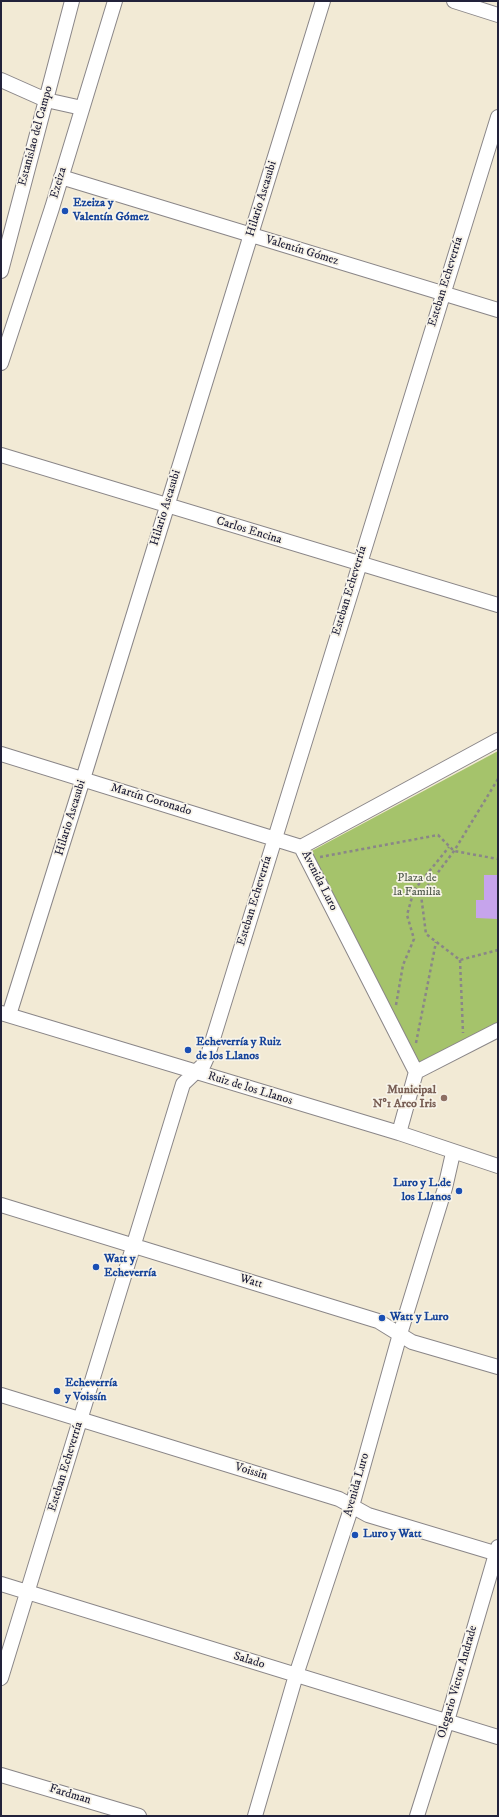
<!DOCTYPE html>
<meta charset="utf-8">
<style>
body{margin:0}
#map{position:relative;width:499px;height:1817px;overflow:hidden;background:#f2ead5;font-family:"IM FELL DW Pica",serif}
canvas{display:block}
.frame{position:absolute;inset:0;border:2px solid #22223b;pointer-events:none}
</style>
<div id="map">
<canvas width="499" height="1817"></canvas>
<div class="frame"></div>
</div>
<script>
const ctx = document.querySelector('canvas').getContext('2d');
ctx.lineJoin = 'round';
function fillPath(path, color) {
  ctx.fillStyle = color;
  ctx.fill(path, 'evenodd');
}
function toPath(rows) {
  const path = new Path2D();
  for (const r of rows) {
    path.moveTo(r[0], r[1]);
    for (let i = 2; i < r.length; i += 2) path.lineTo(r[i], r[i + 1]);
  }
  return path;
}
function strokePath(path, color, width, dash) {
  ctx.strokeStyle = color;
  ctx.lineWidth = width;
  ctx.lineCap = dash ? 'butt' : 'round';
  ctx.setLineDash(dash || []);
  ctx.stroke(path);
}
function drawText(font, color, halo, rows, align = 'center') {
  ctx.font = font + ' "IM FELL DW Pica",serif';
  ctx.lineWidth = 3.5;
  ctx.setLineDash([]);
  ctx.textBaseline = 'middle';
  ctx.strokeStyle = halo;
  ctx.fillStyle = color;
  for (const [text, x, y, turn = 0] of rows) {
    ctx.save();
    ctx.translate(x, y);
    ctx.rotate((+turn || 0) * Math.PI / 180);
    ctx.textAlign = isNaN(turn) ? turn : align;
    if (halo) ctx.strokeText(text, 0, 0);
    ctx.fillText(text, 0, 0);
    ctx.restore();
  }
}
fillPath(toPath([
 [498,751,498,1026,420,1065,308,853]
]), '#a5c36b');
fillPath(toPath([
 [484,875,498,875,498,919,476,918,476,900,484,900]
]), '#c6a4ec');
const minor = toPath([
 [454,1,498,15],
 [1,80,46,100,82,108],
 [61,177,498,310],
 [1,271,72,1],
 [1,363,52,208,115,1],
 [1,455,498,605],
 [1,754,301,847],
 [301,847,416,1072,399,1133],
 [301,847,498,740],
 [1,1013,399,1133,498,1166],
 [9,1015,83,779,323,1],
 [416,1072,498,1030],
 [1,1205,378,1321,412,1342,498,1367],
 [1,1395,339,1499,368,1515,498,1554],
 [1,1584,498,1737],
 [1,1678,183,1084,204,1064,208,1055,498,117],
 [1,1775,139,1816],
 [255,1816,296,1675,352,1506,400,1334,445,1188,453,1153],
 [417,1816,447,1721,498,1547]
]);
strokePath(minor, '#8a8688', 16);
strokePath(toPath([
 [498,779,454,851,421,895,426,934,460,960,498,950],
 [320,857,438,835,454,851,498,859],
 [460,960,463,1033],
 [396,1005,403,965,414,939,407,915,414,890,449,847],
 [416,1043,436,942]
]), '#8a8688', 2.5, [3, 3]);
strokePath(minor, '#fff', 14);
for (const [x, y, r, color] of [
 [65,211,4,"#1a4fb4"],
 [188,1050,4,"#1a4fb4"],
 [444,1098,4,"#8d6e63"],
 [459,1191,4,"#1a4fb4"],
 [96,1267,4,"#1a4fb4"],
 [382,1318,4,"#1a4fb4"],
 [57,1391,4,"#1a4fb4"],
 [355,1535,4,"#1a4fb4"]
]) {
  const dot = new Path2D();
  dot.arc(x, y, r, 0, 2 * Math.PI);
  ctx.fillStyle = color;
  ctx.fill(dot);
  strokePath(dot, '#f7f3e8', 1.5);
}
drawText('12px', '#22223b', '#f7f3e8', [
 ["Estanislao del Campo",36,136,-75],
 ["Ezeiza",59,183,-74],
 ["Hilario Ascasubi",262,199,-73],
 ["Valentín Gómez",302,251,17],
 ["Esteban Echeverría",446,282,-73],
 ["Hilario Ascasubi",166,508,-73],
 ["Carlos Encina",249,531,17],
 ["Esteban Echeverría",350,591,-73],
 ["Martín Coronado",151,800,17],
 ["Hilario Ascasubi",71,818,-73],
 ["Avenida Luro",319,881,63],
 ["Esteban Echeverría",255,901,-73],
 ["Ruiz de los Llanos",250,1089,17],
 ["Watt",251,1282,17],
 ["Esteban Echeverría",66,1467,-73],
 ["Voissin",251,1472,17],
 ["Avenida Luro",357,1485,-74],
 ["Salado",249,1661,17],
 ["Olegario Victor Andrade",458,1682,-74],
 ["Fardman",70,1795,17]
]);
drawText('bold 12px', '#164399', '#f7f3e8', [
 ["Ezeiza y",73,204],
 ["Valentín Gómez",73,218],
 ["Echeverría y Ruiz",196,1043],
 ["de los Llanos",196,1057],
 ["Luro y L.de",451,1184,"right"],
 ["los Llanos",451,1198,"right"],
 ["Watt y",104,1260],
 ["Echeverría",104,1274],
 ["Watt y Luro",390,1318],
 ["Echeverría",65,1384],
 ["y Voissín",65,1398],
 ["Luro y Watt",363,1535]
], 'left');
drawText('12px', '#505a4c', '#f7f3e8', [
 ["Plaza de",417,879],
 ["la Familia",417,893]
]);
drawText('bold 12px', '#785e54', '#f7f3e8', [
 ["Municipal",436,1091],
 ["Nº1 Arco Iris",436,1105]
], 'right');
</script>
